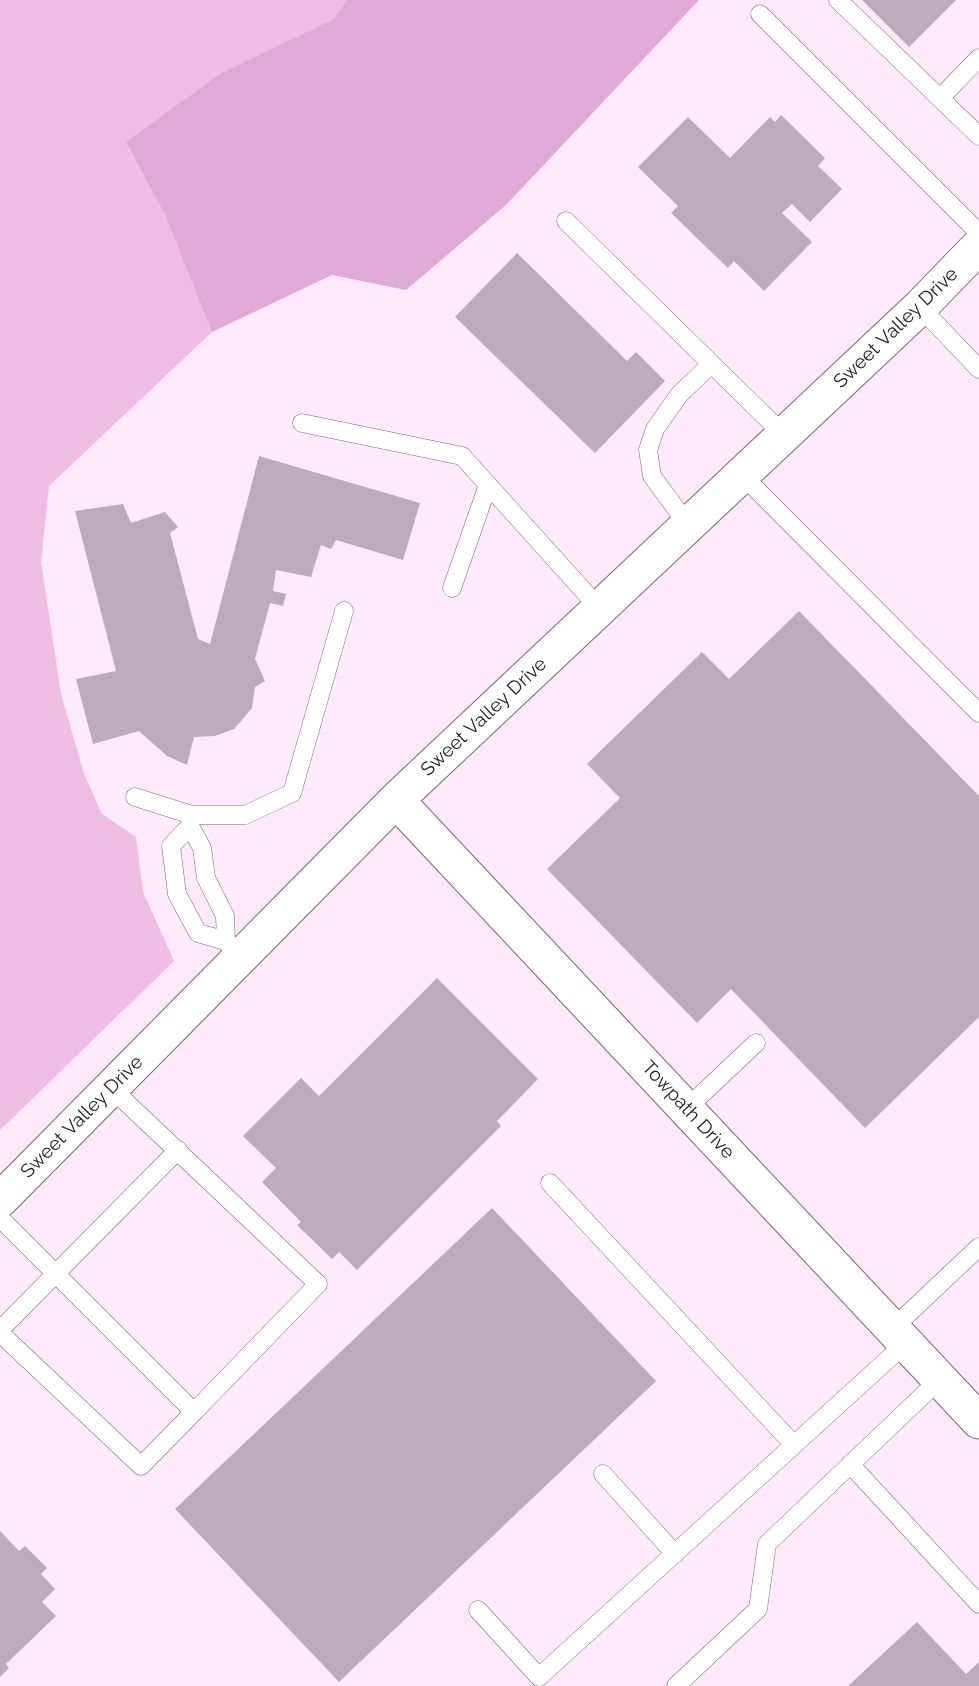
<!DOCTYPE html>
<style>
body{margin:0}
canvas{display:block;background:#feeafa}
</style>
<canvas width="979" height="1686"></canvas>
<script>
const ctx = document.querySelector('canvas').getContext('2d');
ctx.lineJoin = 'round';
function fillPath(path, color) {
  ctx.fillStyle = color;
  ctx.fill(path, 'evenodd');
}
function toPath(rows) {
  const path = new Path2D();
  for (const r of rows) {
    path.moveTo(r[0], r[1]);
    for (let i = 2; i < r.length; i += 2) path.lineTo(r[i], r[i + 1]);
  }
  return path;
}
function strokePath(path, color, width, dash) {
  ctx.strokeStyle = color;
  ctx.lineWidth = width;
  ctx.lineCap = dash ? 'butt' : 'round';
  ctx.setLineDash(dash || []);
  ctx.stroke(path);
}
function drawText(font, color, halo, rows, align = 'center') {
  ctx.font = font + ' Raleway,sans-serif';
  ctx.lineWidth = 7;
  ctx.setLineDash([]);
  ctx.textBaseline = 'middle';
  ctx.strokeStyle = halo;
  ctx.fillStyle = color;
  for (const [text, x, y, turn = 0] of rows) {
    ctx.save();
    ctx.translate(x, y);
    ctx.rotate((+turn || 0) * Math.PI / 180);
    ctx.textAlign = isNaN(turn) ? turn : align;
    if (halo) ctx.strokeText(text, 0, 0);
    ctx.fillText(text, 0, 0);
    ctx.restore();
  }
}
fillPath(toPath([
 [0,0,563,0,49,486,41,562,61,694,84,774,102,814,136,837,143,892,174,961,0,1130]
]), '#eebde4');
fillPath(toPath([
 [347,0,699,0,506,205,406,290,332,275,212,332,165,214,126,142,220,74,334,19]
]), '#dfaad5');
fillPath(toPath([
 [862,0,956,0,909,47],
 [781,115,825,158,818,166,842,189,810,222,792,204,782,213,812,242,764,291,734,261,728,268,671,213,678,206,638,167,688,117,730,158,770,117,775,122],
 [517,253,627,361,636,352,665,381,595,453,455,317],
 [259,456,420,503,403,560,336,540,331,549,321,545,311,577,276,570,273,591,286,594,283,606,270,603,255,659,265,681,255,687,252,708,234,729,215,736,194,737,187,765,167,756,139,731,93,744,76,679,116,671,75,511,123,504,131,523,165,512,178,527,170,533,198,639,210,644],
 [799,611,979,796,979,1017,865,1128,731,989,697,1023,547,869,620,798,587,764,702,652,729,679],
 [437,978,538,1079,497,1121,501,1126,357,1270,339,1252,332,1259,297,1225,301,1222,262,1182,276,1168,243,1136,301,1078,319,1096],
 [492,1208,656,1381,339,1682,175,1509],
 [0,1531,19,1551,25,1546,47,1568,41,1574,55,1589,42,1602,56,1616,6,1664,9,1668,0,1677],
 [917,1622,966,1674,979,1662,979,1686,848,1686]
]), '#bdabb9');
const service = toPath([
 [838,0,979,136],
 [760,14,979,233],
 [940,98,979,58],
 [566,221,784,435],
 [920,307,979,369],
 [302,423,462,456,600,609],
 [742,475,979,713],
 [688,525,652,476,648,450,655,429,679,395,711,364],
 [452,588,488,485],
 [135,797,192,815],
 [190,826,171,846,177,894,198,933,226,941,233,949],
 [226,941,225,916,206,878,202,848,190,826,192,815,245,815,292,793,344,611],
 [686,1109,756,1043],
 [550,1183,794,1445],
 [0,1218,194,1412,318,1284,111,1088],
 [892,1329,979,1247],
 [0,1330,178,1150],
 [0,1333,141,1466,194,1412],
 [850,1464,979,1604],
 [603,1474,675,1554],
 [478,1610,539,1677,906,1343],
 [676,1686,758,1609,767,1544,940,1379]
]);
const minor = toPath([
 [396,800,979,1421],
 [0,1200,396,800,920,307,979,246]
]);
strokePath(service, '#7a6977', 19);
strokePath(minor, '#7a6977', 37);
strokePath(service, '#fff', 18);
strokePath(minor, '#fff', 35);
drawText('19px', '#272026', '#fff', [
 ["Sweet Valley Drive",896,328,-44],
 ["Sweet Valley Drive",484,717,-43],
 ["Towpath Drive",688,1110,47],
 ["Sweet Valley Drive",82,1117,-45]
]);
</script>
